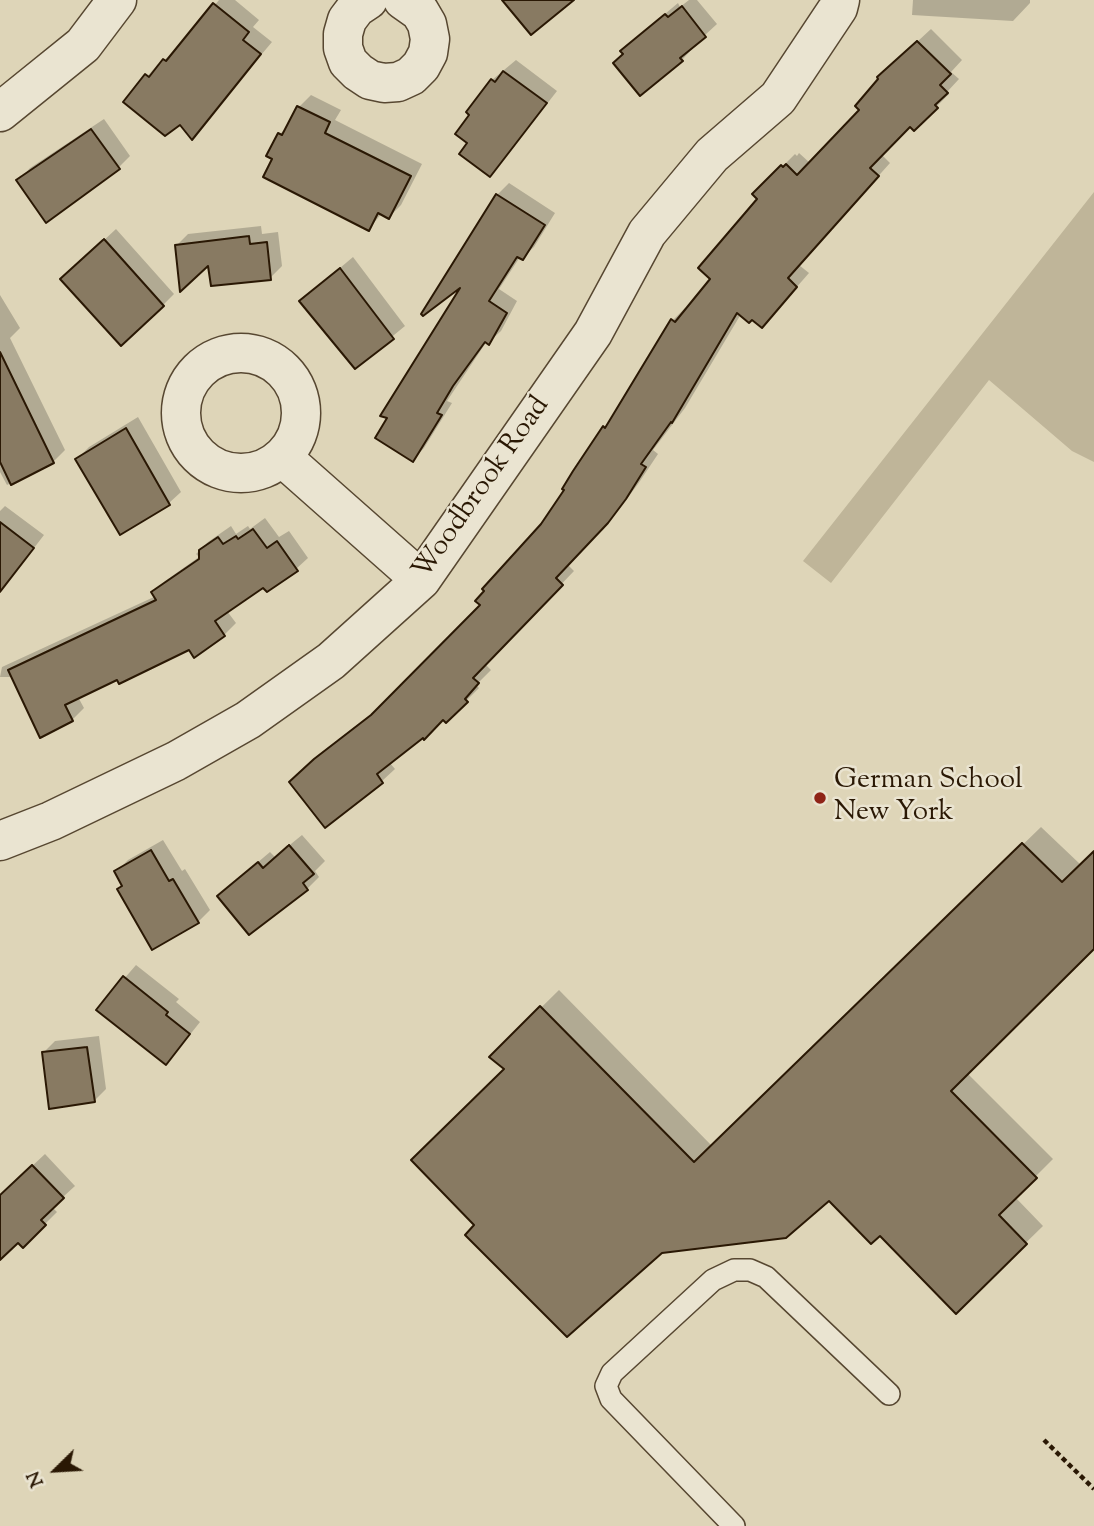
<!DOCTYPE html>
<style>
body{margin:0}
#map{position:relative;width:1094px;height:1526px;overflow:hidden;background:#ded5b8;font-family:"Sorts Mill Goudy",serif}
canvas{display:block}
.north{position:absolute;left:21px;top:1435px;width:70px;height:70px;-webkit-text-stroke:5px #eae4d1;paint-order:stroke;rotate:246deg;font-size:19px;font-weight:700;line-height:28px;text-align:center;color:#2a1804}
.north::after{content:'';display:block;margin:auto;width:24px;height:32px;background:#2a1804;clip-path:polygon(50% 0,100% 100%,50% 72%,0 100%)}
</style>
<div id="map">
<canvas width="1094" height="1526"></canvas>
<div class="north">N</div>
</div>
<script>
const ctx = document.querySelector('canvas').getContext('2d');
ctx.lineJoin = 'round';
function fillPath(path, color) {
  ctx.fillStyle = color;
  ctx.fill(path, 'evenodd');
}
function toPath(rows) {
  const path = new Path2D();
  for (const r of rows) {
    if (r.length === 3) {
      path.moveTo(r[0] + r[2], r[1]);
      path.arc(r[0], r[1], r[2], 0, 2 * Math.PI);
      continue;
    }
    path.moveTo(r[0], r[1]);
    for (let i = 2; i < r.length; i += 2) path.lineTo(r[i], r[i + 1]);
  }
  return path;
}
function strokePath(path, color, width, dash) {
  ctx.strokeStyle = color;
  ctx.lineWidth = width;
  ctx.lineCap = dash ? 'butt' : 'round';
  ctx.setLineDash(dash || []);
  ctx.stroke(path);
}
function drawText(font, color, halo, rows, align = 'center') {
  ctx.font = font + ' "Sorts Mill Goudy",serif';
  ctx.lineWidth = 5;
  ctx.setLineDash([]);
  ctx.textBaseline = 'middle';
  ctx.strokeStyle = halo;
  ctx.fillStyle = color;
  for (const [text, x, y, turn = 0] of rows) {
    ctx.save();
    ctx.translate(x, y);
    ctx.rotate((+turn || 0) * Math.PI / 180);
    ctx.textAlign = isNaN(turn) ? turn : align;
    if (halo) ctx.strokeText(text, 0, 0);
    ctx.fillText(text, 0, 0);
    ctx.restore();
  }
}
fillPath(toPath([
 [1094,192,1094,462,1072,451,989,380,831,583,803,561]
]), '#bfb599');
fillPath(toPath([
 [219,0,235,0,259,20,253,27,272,42,192,137,180,123,125,102,158,64,160,65,176,48,178,50],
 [689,0,697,0,717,24,692,47,693,48,682,60,625,54,634,40,678,3,680,7],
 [913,0,1030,0,1030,3,1013,21,912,15],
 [931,29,962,60,951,72,959,79,947,92,949,94,914,129,910,125,881,154,890,163,799,265,809,273,774,313,752,318,741,314,685,408,653,450,658,454,638,484,620,508,567,564,574,571,485,664,491,670,476,685,479,688,446,721,444,718,389,762,395,769,382,781,325,826,304,770,329,747,385,703,482,605,543,525,673,320,685,308,688,309,713,279,760,199,755,194,795,154,797,156,799,153,810,163,862,110,892,65],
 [516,60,557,91,501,163,490,175,470,143,492,80],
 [311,95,341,110,335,120,422,164,401,205,389,217,382,213,369,229,275,159,280,134,290,124,299,107],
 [104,119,130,156,118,168,19,180,30,168],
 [509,183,555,213,534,247,522,258,520,257,499,289,517,301,501,331,489,342,487,341,447,401,452,403,424,448,413,460,466,281,497,195],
 [261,226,262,234,278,232,282,266,270,278,209,263,176,246,188,234],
 [116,229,174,294,163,305,74,268],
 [353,257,405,326,355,367,301,301],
 [0,295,20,328,10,338,65,450,53,462,7,485,0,472],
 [138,417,181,492,169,503,77,459,89,447],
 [5,506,44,535,0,592,0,511],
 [265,518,279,537,289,531,308,558,296,569,264,585,227,611,236,623,224,635,195,655,190,648,78,697,84,708,72,720,22,677,0,677,2,667,156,596,153,593,165,581,199,557,196,554,208,542,231,526,236,534,248,526,250,529],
 [1041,827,1081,865,1094,853,1094,946,967,1073,1053,1159,1015,1197,1043,1226,956,1311,880,1234,829,1199,476,1225,506,1069,491,1057,559,990,712,1146],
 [302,835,325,861,315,871,319,877,307,889,231,885,270,852,275,857],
 [163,840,182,871,185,869,210,910,198,922,124,885,116,872,128,860],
 [136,965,179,999,176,1002,200,1022,177,1051,98,1009],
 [99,1036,106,1089,94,1101,43,1053,55,1041],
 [45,1154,75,1186,52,1207,57,1212,23,1246,18,1241,0,1258,0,1196]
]), '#0003');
const building = toPath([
 [502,0,574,0,531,35,502,0],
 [213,3,249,32,243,40,261,54,192,140,180,125,165,136,123,102,145,74,149,77,163,59,166,61,213,3],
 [682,6,706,37,680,58,683,61,640,96,613,63,623,54,620,51,665,14,668,17,682,6],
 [917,41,951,74,940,85,948,93,935,105,938,108,914,131,910,127,870,168,879,176,788,278,797,287,762,328,752,320,749,323,737,313,672,423,671,422,641,464,646,467,626,499,608,523,556,578,563,585,473,678,479,683,465,699,468,702,446,723,443,720,424,740,423,738,377,774,383,783,325,828,289,782,314,759,371,715,480,605,475,601,484,591,482,589,541,524,564,490,562,489,573,471,603,426,605,428,671,319,675,322,710,279,698,268,757,199,752,194,781,165,783,167,786,164,797,175,859,110,855,106,878,79,877,77,917,41],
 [503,71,547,103,490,177,459,154,467,143,455,134,469,115,466,112,491,79,495,82,503,71],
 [297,106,330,122,325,133,411,176,389,219,378,213,369,231,263,177,272,159,266,156,278,133,282,135,297,106],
 [91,129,120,169,46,223,16,180,91,129],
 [496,194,545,225,523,260,517,257,489,301,507,313,489,345,485,342,453,386,437,413,442,415,413,462,375,438,387,418,380,416,460,288,423,316,421,314,496,194],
 [249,236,250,244,267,242,271,280,211,286,208,266,180,292,175,245,249,236],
 [104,239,164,306,121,346,60,279,104,239],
 [340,268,394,339,355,369,299,301,340,268],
 [0,352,54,463,11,485,0,462,0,352],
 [126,428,170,505,120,535,75,459,126,428],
 [0,522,34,548,0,592,0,522],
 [253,529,267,548,277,541,298,571,267,592,263,588,215,621,225,636,194,658,189,650,119,684,117,680,65,705,73,721,40,738,8,670,156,600,151,592,199,559,199,550,218,537,223,544,236,536,238,539,253,529],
 [1022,843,1062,882,1094,851,1094,949,951,1091,1037,1178,999,1215,1027,1244,956,1314,880,1236,871,1244,829,1201,786,1238,662,1253,567,1337,465,1235,474,1225,411,1160,504,1069,489,1057,540,1006,694,1162,1022,843],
 [289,845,314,874,303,883,308,890,249,935,217,896,258,862,263,868,289,845],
 [151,850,169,881,173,879,199,923,152,950,117,889,122,886,114,871,151,850],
 [123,976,168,1012,166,1015,190,1034,166,1065,96,1010,123,976],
 [87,1047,95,1102,49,1109,42,1052,87,1047],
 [32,1165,64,1198,41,1220,46,1225,23,1248,18,1243,0,1260,0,1195,32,1165]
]);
fillPath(building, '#887a62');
strokePath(building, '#2a1804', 2);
const lane = toPath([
 [734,1526,611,1399,606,1386,612,1373,713,1280,734,1270,750,1270,766,1277,889,1394]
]);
const street = toPath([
 [368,0,356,8,347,20,343,34,343,48,348,62,358,72,370,80,384,83,398,82,411,76,421,66,428,53,430,39,427,24,420,12,403,0],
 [0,112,83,45,117,0],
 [241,413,60],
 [282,457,421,580],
 [0,841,51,821,176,761,248,720,331,661,421,580,593,333,647,233,712,155,778,98,838,8,840,0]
]);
strokePath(lane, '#574731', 24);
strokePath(street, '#574731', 41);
strokePath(toPath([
 [1044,1440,1094,1489]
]), '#2a1804', 4.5, [5, 3.5]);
strokePath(lane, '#eae4d1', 21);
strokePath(street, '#eae4d1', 38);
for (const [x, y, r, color] of [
 [820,798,7,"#8f2418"]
]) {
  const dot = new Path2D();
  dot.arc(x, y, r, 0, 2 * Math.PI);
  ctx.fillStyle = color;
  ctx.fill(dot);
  strokePath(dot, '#eae4d1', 2.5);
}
drawText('28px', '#2a1804', '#eae4d1', [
 ["Woodbrook Road",483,489,-55]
]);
drawText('28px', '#2a1804', '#eae4d1', [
 ["German School",834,782],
 ["New York",834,814]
], 'left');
</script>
